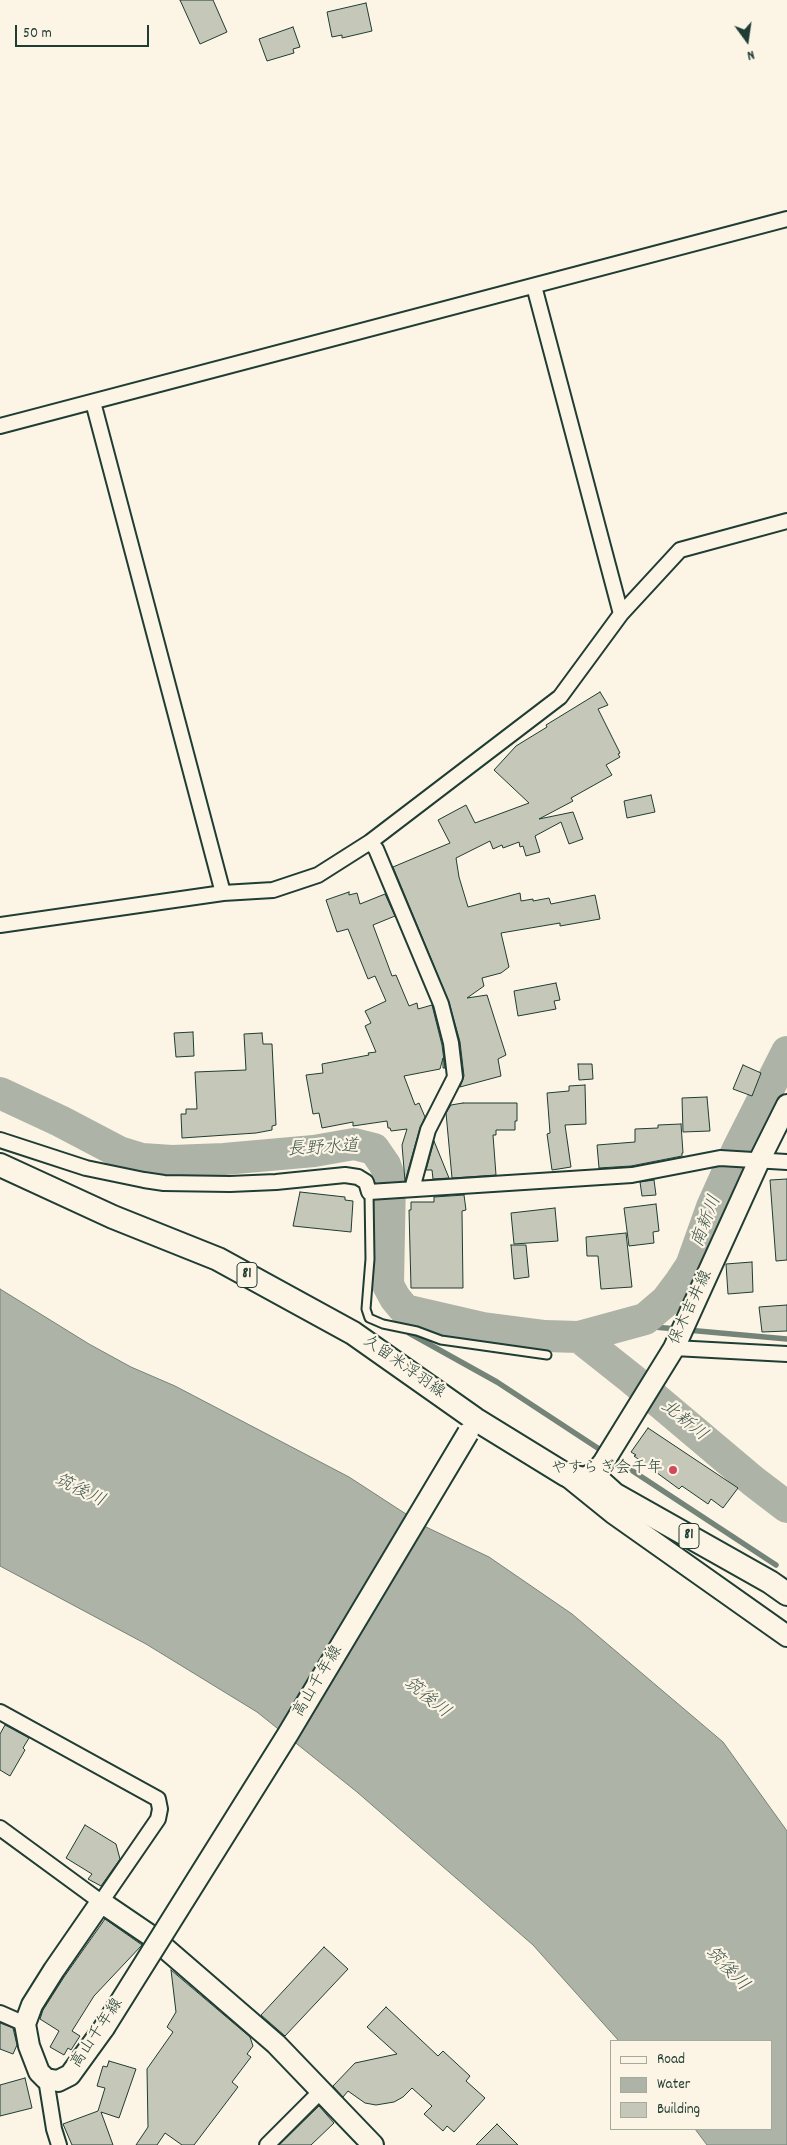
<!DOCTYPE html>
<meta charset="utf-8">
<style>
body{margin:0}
#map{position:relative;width:787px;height:2145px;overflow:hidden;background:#fcf5e5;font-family:Dekko,sans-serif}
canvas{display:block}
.legend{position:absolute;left:610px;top:2040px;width:162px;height:90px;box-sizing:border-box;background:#fcf5e5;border:1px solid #a4ab9e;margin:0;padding:6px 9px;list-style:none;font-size:15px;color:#1f3d34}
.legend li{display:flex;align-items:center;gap:10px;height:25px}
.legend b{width:25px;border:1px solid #a4ab9e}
.north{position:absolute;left:722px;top:15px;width:50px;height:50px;-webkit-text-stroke:4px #fcf5e5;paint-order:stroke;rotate:166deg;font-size:14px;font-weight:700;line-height:20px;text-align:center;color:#1f3d34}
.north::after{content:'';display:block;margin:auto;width:18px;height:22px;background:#1f3d34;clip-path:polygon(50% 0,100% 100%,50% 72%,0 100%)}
.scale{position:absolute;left:15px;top:25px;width:134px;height:22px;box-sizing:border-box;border:2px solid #1f3d34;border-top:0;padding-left:6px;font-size:15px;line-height:18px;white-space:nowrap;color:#1f3d34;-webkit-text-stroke:4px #fcf5e5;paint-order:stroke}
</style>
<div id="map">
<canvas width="787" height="2145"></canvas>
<ul class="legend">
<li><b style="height:6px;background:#fcf5e5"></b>Road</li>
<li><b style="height:14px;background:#aeb3a7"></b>Water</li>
<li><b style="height:14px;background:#c5c7b9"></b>Building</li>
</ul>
<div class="north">N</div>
<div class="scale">50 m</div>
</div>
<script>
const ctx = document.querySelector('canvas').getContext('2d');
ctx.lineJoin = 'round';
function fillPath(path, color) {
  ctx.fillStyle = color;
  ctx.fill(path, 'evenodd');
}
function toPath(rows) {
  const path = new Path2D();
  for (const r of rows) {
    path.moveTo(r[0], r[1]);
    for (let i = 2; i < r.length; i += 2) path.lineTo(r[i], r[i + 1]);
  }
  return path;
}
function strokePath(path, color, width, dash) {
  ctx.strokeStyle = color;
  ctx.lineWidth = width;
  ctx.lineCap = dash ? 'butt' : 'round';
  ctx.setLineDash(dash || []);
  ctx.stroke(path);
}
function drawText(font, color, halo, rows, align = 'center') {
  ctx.font = font + ' Dekko,"Klee One",sans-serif';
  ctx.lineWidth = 4.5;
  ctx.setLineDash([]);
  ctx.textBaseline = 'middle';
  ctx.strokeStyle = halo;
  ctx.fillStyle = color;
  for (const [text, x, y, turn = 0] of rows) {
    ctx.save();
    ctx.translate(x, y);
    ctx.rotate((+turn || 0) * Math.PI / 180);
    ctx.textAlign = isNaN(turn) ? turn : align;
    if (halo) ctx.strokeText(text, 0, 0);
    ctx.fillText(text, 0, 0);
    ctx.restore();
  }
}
const water = toPath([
 [0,1289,89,1344,131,1367,175,1386,349,1477,426,1527,489,1557,572,1614,723,1742,787,1831,787,2145,707,2145,695,2129,771,2129,771,2041,619,2041,533,1945,357,1792,257,1712,146,1644,0,1566,0,1289]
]);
fillPath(water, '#aeb3a7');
strokePath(water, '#758479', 1);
strokePath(toPath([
 [405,1310,409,1333,497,1382,776,1565],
 [645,1319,654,1327,677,1329],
 [687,1330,787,1339]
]), '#758479', 5.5);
strokePath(toPath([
 [0,1093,60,1121,119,1152,142,1159,172,1161,224,1159,314,1151,354,1144,374,1149,385,1165,390,1179,388,1285,395,1298,405,1310,483,1328,545,1336,579,1337,645,1319,666,1301,681,1281,691,1266,712,1207,738,1149,787,1052],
 [579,1337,632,1379,753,1481,787,1507]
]), '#aeb3a7', 32);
const building = toPath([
 [180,0,213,0,227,32,200,44,180,0],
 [366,3,372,31,342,38,342,35,332,37,327,12,366,3],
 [293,27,300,47,293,49,294,53,267,61,259,39,293,27],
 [600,692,608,705,598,709,620,753,618,754,620,757,606,765,612,775,571,798,573,801,539,819,573,812,583,839,569,844,561,822,535,836,540,852,526,856,523,846,520,847,519,842,503,848,502,845,493,849,490,841,456,858,459,877,468,907,520,893,521,901,533,899,533,901,549,898,551,904,595,895,600,919,560,926,560,923,501,933,509,967,501,973,482,978,484,986,467,998,487,995,506,1055,498,1059,501,1076,460,1087,464,1076,460,1042,449,1002,393,867,450,843,438,820,466,805,475,823,529,803,494,770,516,746,547,727,546,725,600,692],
 [651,795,655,812,627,818,624,801,651,795],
 [349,892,349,895,357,893,360,904,385,894,395,916,373,925,392,976,396,975,409,1006,417,1003,418,1009,432,1005,442,1045,445,1068,443,1068,443,1058,440,1069,404,1076,415,1105,419,1103,425,1117,420,1128,405,1181,402,1145,407,1129,391,1131,390,1128,388,1128,387,1121,353,1126,353,1122,322,1128,319,1113,313,1114,306,1075,323,1073,322,1064,369,1055,368,1053,376,1052,365,1026,371,1023,365,1011,386,1001,375,976,368,979,348,929,337,932,326,900,349,892],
 [556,983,560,1000,554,1001,556,1009,518,1016,514,991,556,983],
 [193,1032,194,1056,176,1057,174,1033,193,1032],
 [262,1033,263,1044,272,1044,276,1125,272,1126,272,1130,256,1133,182,1138,181,1114,186,1114,186,1109,197,1109,195,1072,246,1070,244,1034,262,1033],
 [578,1064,592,1064,593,1079,579,1080,578,1064],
 [743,1065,761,1073,752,1096,733,1089,743,1065],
 [585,1085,586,1124,565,1125,571,1167,552,1170,547,1134,550,1133,547,1093,569,1091,569,1086,585,1085],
 [707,1097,710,1131,683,1132,682,1098,707,1097],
 [463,1103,517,1103,517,1121,515,1121,515,1130,496,1130,496,1135,493,1135,496,1175,452,1178,446,1113,451,1105,463,1103],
 [681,1124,683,1153,682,1153,682,1156,631,1166,599,1168,597,1145,635,1142,635,1129,658,1128,658,1125,681,1124],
 [434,1141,449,1178,433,1179,432,1170,426,1170,434,1141],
 [787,1179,787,1260,776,1261,770,1180,787,1179],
 [654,1180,656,1195,642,1196,640,1182,654,1180],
 [300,1192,345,1197,345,1200,353,1201,351,1232,293,1226,300,1192],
 [464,1195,466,1210,462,1211,463,1288,411,1288,409,1210,411,1210,411,1202,434,1202,434,1197,464,1195],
 [656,1204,659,1231,653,1232,654,1243,629,1246,624,1208,656,1204],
 [555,1208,558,1241,514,1244,511,1213,555,1208],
 [626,1233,632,1287,601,1289,598,1256,587,1256,586,1237,626,1233],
 [511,1245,526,1245,529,1277,514,1279,511,1245],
 [752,1262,753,1292,728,1294,726,1264,752,1262],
 [787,1305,787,1331,762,1332,759,1307,787,1305],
 [648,1428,738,1488,723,1508,711,1499,708,1504,682,1486,679,1489,634,1456,636,1455,631,1452,648,1428],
 [5,1725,29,1738,23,1748,25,1750,10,1776,0,1770,0,1734,5,1725],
 [85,1825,116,1844,120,1859,101,1886,88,1879,92,1874,66,1858,85,1825],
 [105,1919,142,1945,94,1996,72,2031,80,2036,71,2050,68,2048,64,2055,50,2047,59,2031,40,2019,43,2010,64,1977,105,1919],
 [324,1947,348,1969,285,2036,261,2015,324,1947],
 [171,1970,250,2037,253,2046,247,2054,251,2057,232,2082,238,2087,194,2145,182,2145,165,2133,157,2145,136,2145,148,2127,147,2069,173,2032,167,2027,176,2012,171,1970],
 [386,2007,438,2056,443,2051,470,2076,466,2081,485,2098,454,2132,447,2126,443,2131,424,2114,432,2106,412,2088,403,2097,394,2102,376,2105,365,2103,348,2091,343,2097,333,2086,355,2063,397,2054,367,2027,386,2007],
 [0,2023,13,2028,17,2045,13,2054,0,2049,0,2023],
 [109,2061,136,2069,119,2118,101,2112,113,2145,72,2145,63,2124,98,2111,105,2088,97,2086,103,2066,107,2067,109,2061],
 [25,2078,32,2108,0,2116,0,2085,25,2078],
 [319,2106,334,2123,311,2145,279,2145,319,2106],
 [497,2124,518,2145,476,2145,497,2124]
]);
fillPath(building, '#c5c7b9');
strokePath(building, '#1f3d34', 1);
const lane = toPath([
 [369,1192,370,1259,366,1309,369,1318,383,1324,417,1331,441,1340,547,1355]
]);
const street = toPath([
 [534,286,621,614],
 [93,402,223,893],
 [0,426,787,219],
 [370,842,376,849,441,1004,451,1043,455,1077,428,1130,412,1189],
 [0,925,223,893,273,890,318,875,370,842,560,697,621,614,680,550,787,521],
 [0,1140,86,1168,144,1180,164,1183,230,1184,276,1182,345,1175,358,1177,366,1182,369,1192,632,1175,720,1158,787,1162],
 [674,1348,787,1354],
 [0,1712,158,1799,160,1809,158,1819,101,1902,0,1828],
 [0,2013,25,2024],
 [46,2079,54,2129,59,2145],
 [267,2145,320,2092]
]);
const secondary = toPath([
 [566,1475,613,1513,787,1636],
 [593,1475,603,1463,674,1348,759,1161,787,1105],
 [104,2028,70,2075,58,2081,46,2079,39,2072,29,2046,25,2024,32,2005,54,1970,101,1902,151,1936,276,2044,373,2145]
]);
const primary = toPath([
 [0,1165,113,1217,218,1259,353,1333,475,1419,566,1475,584,1479,593,1475,614,1494,770,1582,787,1594]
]);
strokePath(lane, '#1f3d34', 11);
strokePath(street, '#1f3d34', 18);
strokePath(secondary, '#1f3d34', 24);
strokePath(primary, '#1f3d34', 26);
strokePath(lane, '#fcf5e5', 7);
strokePath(street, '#fcf5e5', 14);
strokePath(secondary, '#fcf5e5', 20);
strokePath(primary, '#fcf5e5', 22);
const secondaryBridge = toPath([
 [104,2028,288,1734,468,1433]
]);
strokePath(secondaryBridge, '#1f3d34', 24, []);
strokePath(secondaryBridge, '#fcf5e5', 20);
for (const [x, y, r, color] of [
 [673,1470,5,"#d1495b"]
]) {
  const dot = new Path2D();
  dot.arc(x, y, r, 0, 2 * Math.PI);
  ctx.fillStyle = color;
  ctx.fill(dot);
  strokePath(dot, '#fcf5e5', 2);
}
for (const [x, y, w] of [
 [247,1275,20],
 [689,1536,20]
]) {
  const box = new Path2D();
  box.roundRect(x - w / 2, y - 12.5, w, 25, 4);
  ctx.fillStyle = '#fcf5e5';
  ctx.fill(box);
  strokePath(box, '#1f3d34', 1);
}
drawText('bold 15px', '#1f3d34', null, [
 ["81",247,1275],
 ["81",689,1536]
]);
drawText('16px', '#1f3d34', '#fcf5e5', [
 ["保木吉井線",692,1308,-65],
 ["久留米浮羽線",403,1368,35],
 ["高山千年線",319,1682,-59],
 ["高山千年線",98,2034,-56]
]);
drawText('16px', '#1f3d34', '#fcf5e5', [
 ["やすらぎ会千年",663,1470]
], 'right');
drawText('italic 18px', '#435a51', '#fcf5e5', [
 ["長野水道",323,1150,-3],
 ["南新川",708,1222,-69],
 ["北新川",683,1422,39],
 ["筑後川",79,1492,26],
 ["筑後川",426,1699,39],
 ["筑後川",726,1970,46]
]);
</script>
